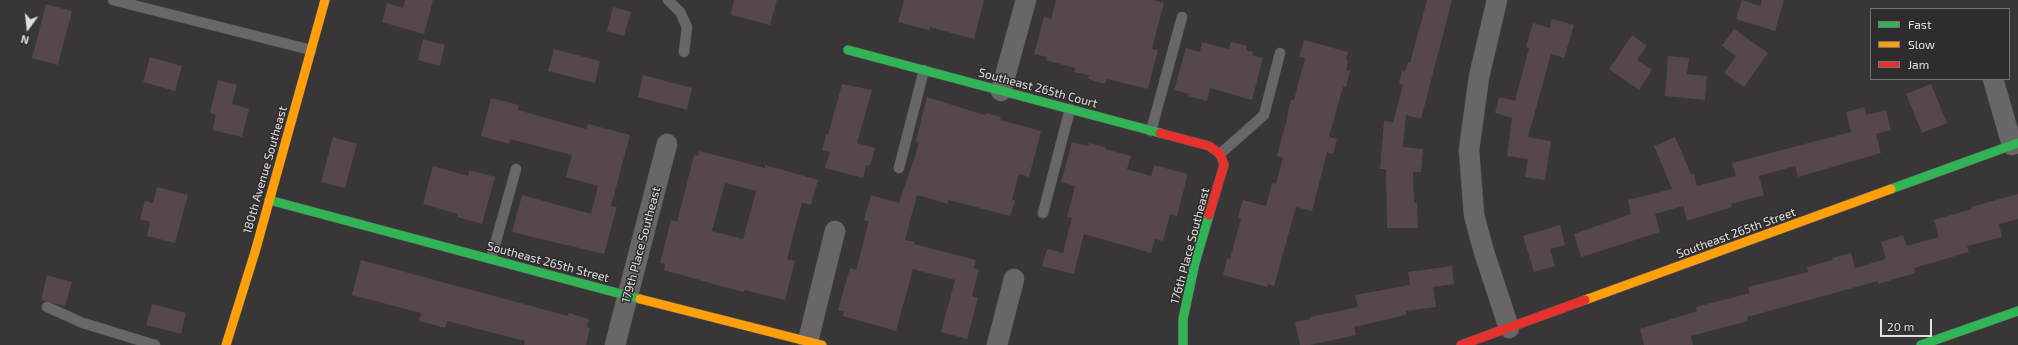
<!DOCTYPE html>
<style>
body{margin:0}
#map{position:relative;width:2018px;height:345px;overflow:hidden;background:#393637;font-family:"Exo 2",sans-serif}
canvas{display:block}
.legend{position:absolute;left:1870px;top:8px;width:140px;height:72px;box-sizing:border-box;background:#302b2c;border:1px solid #787374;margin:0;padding:5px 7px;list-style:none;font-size:12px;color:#e3e0e0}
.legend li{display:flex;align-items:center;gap:8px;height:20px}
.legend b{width:20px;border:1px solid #787374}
.north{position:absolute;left:8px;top:8px;width:40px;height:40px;-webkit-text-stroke:3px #302b2c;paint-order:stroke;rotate:195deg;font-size:11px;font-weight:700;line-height:16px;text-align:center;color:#e3e0e0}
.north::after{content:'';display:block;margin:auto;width:14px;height:18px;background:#e3e0e0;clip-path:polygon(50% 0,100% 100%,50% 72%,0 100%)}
.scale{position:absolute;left:1880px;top:319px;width:52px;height:18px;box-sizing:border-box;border:2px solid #e3e0e0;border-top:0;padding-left:5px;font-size:12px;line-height:14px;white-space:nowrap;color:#e3e0e0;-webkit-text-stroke:3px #302b2c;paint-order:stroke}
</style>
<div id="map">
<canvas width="2018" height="345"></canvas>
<ul class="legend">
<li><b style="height:5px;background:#30b455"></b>Fast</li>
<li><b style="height:5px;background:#ff9f0a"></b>Slow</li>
<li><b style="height:5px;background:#e5322d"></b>Jam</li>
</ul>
<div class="north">N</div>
<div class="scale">20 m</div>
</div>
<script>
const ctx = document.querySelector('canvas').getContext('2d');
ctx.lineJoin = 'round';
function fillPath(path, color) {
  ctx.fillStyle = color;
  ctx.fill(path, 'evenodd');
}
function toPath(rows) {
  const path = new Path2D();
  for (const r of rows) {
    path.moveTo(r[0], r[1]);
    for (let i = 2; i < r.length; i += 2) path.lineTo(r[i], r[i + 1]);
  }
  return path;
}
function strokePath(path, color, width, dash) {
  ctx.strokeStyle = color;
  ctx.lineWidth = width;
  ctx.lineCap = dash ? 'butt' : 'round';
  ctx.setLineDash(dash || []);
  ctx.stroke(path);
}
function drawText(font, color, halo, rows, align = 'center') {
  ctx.font = font + ' "Exo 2",sans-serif';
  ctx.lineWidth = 3;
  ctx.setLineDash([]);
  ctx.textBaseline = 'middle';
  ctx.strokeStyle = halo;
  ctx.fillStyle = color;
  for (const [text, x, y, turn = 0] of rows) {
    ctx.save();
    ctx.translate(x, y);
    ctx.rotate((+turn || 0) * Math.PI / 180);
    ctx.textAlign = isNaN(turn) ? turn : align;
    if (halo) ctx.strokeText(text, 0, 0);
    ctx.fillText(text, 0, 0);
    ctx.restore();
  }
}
fillPath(toPath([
 [405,0,433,0,424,34,382,22,387,3,403,8],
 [734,0,777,0,770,25,731,15],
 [904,0,984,0,974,39,930,27,929,30,898,22],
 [1056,0,1153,0,1164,3,1152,49,1158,50,1148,89,1107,79,1105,84,1088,79,1089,75,1074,72,1075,68,1046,60,1047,57,1034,54,1044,17,1051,19],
 [1427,0,1452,0,1421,119,1406,115,1403,147,1423,149,1421,172,1413,172,1414,203,1417,203,1418,228,1387,228,1386,169,1380,169,1384,121,1393,122,1403,85,1399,84,1402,71,1405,72,1408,62,1410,63],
 [1742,0,1760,6,1762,0,1784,0,1775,31,1736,19],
 [46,4,72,11,58,65,32,58],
 [613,7,631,12,624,36,607,31],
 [1552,19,1574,25,1564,58,1551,54,1528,137,1551,141,1545,180,1525,177,1528,159,1507,156,1512,118,1495,113,1499,97,1515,101,1529,48,1526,47,1533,23,1550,28],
 [1734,29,1768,53,1744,87,1724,73,1736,56,1722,46],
 [1632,35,1647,46,1637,60,1652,70,1639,90,1609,69],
 [423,39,445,45,440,66,418,60],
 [1304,40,1348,52,1346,60,1348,61,1346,70,1350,71,1346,87,1343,87,1329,137,1337,139,1333,154,1327,152,1312,211,1296,207,1274,286,1268,284,1267,287,1223,275,1227,258,1230,259,1241,218,1238,217,1243,200,1266,206,1272,183,1276,184,1283,158,1277,156,1288,115,1287,115,1291,100,1294,100,1305,58,1299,57],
 [1202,42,1229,49,1231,42,1247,46,1246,50,1253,52,1252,55,1263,58,1252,100,1210,88,1207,101,1188,96,1189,94,1174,90,1186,48,1200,52],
 [554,49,600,61,595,83,548,71],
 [1668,56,1689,58,1687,74,1707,76,1705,100,1665,96],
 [150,57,182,66,175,91,143,82],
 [643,75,692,88,687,110,638,97],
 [218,80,237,85,232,104,249,109,242,137,212,130,216,115,210,113],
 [842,84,872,90,857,143,875,148,870,166,866,165,863,178,825,168,830,152,822,150,826,135,828,135],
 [1931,84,1947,123,1922,133,1906,94],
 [927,97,985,115,986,113,1001,117,1000,120,1041,131,1029,177,1019,174,1012,200,1015,201,1010,216,953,201,948,200,948,204,917,195,905,240,915,242,914,244,976,260,974,268,979,270,972,296,978,298,967,339,941,332,955,280,913,269,896,331,843,316,844,311,838,310,850,268,856,270,869,221,864,220,871,195,899,203,918,147,918,142,916,141],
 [491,98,519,105,518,110,586,129,588,124,630,135,611,206,617,207,604,254,512,232,522,195,591,214,598,186,566,177,572,155,510,139,509,144,481,136],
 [1864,107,1866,115,1886,110,1891,130,1876,134,1881,153,1798,177,1795,166,1759,176,1764,195,1731,204,1732,207,1687,221,1683,206,1655,214,1660,232,1581,257,1574,234,1631,214,1628,200,1672,189,1654,146,1675,137,1691,174,1694,174,1697,186,1736,176,1732,163,1851,132,1846,112],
 [333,137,357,144,345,188,321,182],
 [1072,142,1088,146,1089,143,1105,147,1105,149,1131,156,1127,169,1151,176,1154,165,1188,174,1177,216,1170,214,1163,241,1155,239,1151,253,1084,234,1074,274,1042,266,1047,249,1063,253,1072,218,1067,217,1075,186,1061,182],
 [699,151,765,168,765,165,818,180,811,205,802,203,787,259,795,261,785,300,745,290,744,292,717,285,664,270,665,264,660,263,671,220,677,222,694,155,698,156],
 [725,183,756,191,743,239,712,231],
 [433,166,468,176,469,170,495,177,482,224,457,217,458,214,423,204],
 [157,187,188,195,175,243,147,236,150,222,140,219,145,201,153,203],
 [2018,194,2018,219,1999,224,2002,237,1967,246,1969,252,1914,268,1915,273,1878,284,1878,281,1747,317,1748,321,1691,336,1693,345,1644,345,1640,329,1697,311,1696,307,1750,293,1748,287,1808,272,1807,267,1833,260,1832,258,1851,253,1855,268,1886,259,1881,242,1903,235,1907,246,1939,237,1934,220,1972,209,1971,207],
 [1560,225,1565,245,1550,249,1555,266,1534,272,1523,236],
 [361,260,568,316,569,313,589,319,587,327,590,328,586,345,524,345,525,341,447,321,445,328,419,321,421,313,352,295],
 [1452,266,1454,284,1433,287,1436,307,1406,311,1406,315,1354,327,1356,335,1310,345,1300,345,1295,322,1311,319,1310,317,1358,307,1355,295,1410,285,1408,272],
 [47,275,72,282,65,306,41,300],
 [152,304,186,313,181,334,146,325]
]), '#55474c');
const lane = toPath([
 [113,0,311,50],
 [668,0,680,12,687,27,684,52],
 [1151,131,1182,17],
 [1220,154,1264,115,1280,53],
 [899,168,924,70],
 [1043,213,1070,109],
 [491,259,516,169],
 [47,307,83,323,155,345]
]);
const street = toPath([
 [1497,0,1479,77,1469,150,1474,215,1484,252,1509,328],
 [1993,79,2012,145],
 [1001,91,1026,0],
 [808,341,835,231],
 [615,345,667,144],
 [997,345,1014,279]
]);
const fast = toPath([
 [848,50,1160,133],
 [1891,189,2018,143],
 [269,200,640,299],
 [1183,345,1183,319,1195,263,1209,215],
 [1921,345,2018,311]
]);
const slow = toPath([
 [640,299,822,345],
 [1585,300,1891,189],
 [226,345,255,252,325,0]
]);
const jam = toPath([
 [1160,133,1209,146,1220,154,1224,165,1209,215],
 [1461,345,1585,300]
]);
strokePath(lane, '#575556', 11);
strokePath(street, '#575556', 21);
strokePath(fast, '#575556', 10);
strokePath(slow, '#575556', 10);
strokePath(jam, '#575556', 10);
strokePath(lane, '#696667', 10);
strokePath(street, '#696667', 20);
strokePath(fast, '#30b455', 9);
strokePath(slow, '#ff9f0a', 9);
strokePath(jam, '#e5322d', 9);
drawText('12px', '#e3e0e0', '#302b2c', [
 ["Southeast 265th Court",1038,88,15],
 ["180th Avenue Southeast",265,170,-74],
 ["Southeast 265th Street",1736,233,-20],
 ["179th Place Southeast",641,245,-75],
 ["176th Place Southeast",1190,246,-75],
 ["Southeast 265th Street",548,262,15]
]);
</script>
